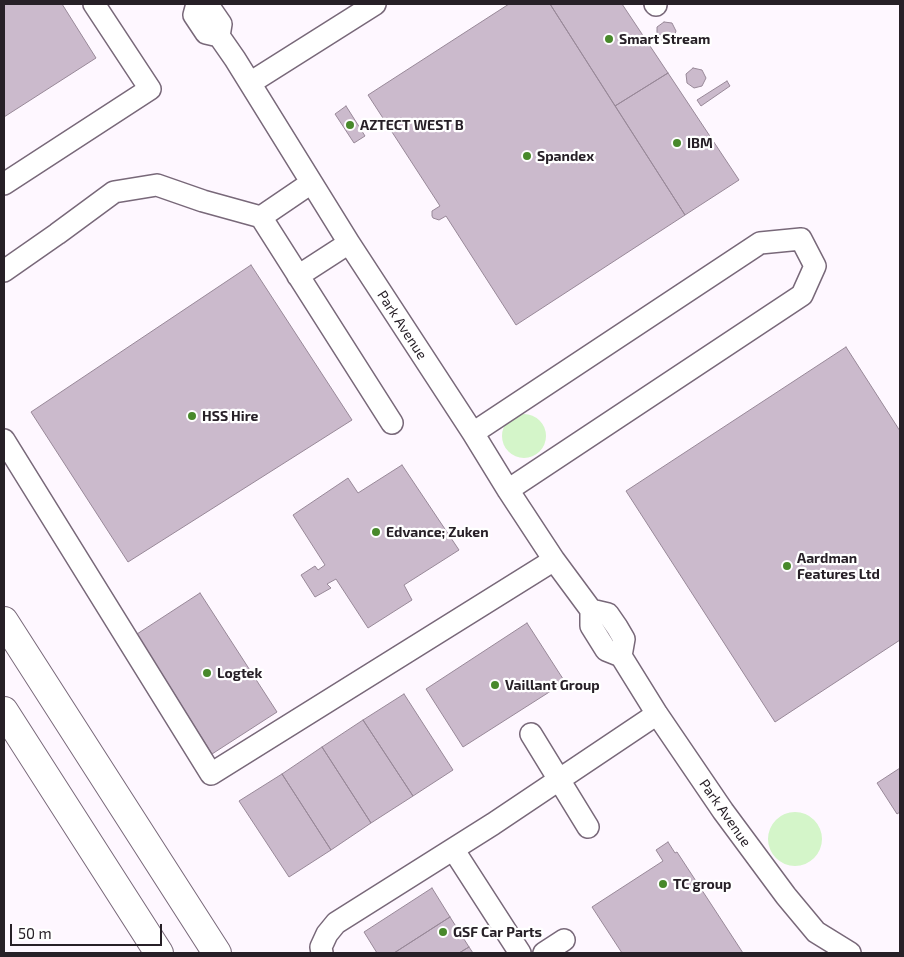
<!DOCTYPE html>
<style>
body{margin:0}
#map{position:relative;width:904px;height:957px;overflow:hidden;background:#fef7ff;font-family:"Exo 2",sans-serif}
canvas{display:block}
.frame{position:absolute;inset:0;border:5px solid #272027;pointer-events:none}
.scale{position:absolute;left:10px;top:924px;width:152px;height:22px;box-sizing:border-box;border:2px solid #272027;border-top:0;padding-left:6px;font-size:15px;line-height:18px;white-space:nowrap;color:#272027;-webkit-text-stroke:4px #fff;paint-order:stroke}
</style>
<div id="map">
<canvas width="904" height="957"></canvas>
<div class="frame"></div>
<div class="scale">50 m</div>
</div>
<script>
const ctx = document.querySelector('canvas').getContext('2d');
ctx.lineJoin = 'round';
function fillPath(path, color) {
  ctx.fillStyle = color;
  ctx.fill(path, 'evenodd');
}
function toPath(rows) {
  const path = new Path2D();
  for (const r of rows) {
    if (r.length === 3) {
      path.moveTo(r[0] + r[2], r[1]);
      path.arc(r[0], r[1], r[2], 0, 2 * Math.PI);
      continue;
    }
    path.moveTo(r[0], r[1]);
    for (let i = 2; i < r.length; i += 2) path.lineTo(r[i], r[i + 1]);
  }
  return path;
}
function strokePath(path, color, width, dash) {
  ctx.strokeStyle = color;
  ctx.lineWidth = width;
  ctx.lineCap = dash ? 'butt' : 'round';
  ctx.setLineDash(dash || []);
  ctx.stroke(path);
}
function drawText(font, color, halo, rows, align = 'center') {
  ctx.font = font + ' "Exo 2",sans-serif';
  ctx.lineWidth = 4.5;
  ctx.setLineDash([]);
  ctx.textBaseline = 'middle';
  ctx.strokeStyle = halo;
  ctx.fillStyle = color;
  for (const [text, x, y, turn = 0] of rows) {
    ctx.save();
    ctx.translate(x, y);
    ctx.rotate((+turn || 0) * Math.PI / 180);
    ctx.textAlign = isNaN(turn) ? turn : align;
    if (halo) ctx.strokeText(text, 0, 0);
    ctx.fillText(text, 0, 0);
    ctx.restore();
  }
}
fillPath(toPath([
 [524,436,22],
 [795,839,27]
]), '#d4f5c9');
const building = toPath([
 [4,4,62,4,96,58,4,117,4,4],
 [509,4,550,4,685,215,516,325,446,216,439,220,433,218,432,216,432,211,440,206,368,95,509,4],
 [550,4,622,4,668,73,615,106,550,4],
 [664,22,672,23,676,31,673,39,664,42,657,36,657,27,664,22],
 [693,68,702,70,706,78,702,86,694,88,687,83,686,74,693,68],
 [668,73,739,180,685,215,615,106,668,73],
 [727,81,730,86,701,106,697,100,727,81],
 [346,106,365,136,354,143,335,114,346,106],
 [251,265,352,420,128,562,31,412,251,265],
 [846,347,900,431,900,640,775,722,626,491,846,347],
 [402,465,459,550,404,585,412,600,368,628,336,579,327,584,331,588,315,597,301,575,315,566,318,570,325,565,293,515,348,478,358,493,402,465],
 [200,593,277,712,212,754,137,634,200,593],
 [527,623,565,682,463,747,426,689,527,623],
 [404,694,453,770,413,796,363,720,404,694],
 [363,720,413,796,371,823,322,747,363,720],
 [322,747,371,823,331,850,282,774,322,747],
 [900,768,900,812,897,814,877,783,900,768],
 [282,774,331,850,289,877,239,801,282,774],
 [668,842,675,853,677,852,743,953,622,953,592,907,663,861,656,850,668,842],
 [432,888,450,917,394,953,377,953,364,932,432,888],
 [450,917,469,947,459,953,394,953,450,917],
 [469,947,473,953,459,953,469,947]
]);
fillPath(building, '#cbbacc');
strokePath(building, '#988898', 1);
const minor = toPath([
 [197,4,194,15,206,33,219,36],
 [201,4,210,8,221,24,219,36,235,59,349,243,473,433,508,490,554,560,591,610,591,626,606,650,621,656,657,714,723,811,786,896,816,932,850,953],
 [655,4,656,5],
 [250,83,375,4],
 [4,184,150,89,94,4],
 [261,217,311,183],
 [4,271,57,234,114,192,157,185,203,201,261,217,392,423],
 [298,276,349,243],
 [473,433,760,243,801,239,815,266,802,295,508,490],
 [4,440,211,774,554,560],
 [591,610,608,614,617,627,624,639,621,656],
 [531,734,588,827],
 [453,849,520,953],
 [322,953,321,947,327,934,336,923,493,824,657,714],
 [544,953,564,940]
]);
const highway = toPath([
 [4,621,217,953],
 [4,711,159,953]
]);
strokePath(minor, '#786879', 24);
strokePath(highway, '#786879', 30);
strokePath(minor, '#fff', 21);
strokePath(highway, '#fff', 28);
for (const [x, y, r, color] of [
 [609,39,5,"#48892b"],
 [350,125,5,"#48892b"],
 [677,143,5,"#48892b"],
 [527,156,5,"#48892b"],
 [192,416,5,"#48892b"],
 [376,532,5,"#48892b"],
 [787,566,5,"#48892b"],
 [207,673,5,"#48892b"],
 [495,685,5,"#48892b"],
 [663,884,5,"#48892b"],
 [443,932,5,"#48892b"]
]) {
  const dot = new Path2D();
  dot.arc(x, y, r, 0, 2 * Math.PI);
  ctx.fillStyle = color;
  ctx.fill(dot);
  strokePath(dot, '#fff', 2);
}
drawText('bold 14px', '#272027', '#fff', [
 ["Smart Stream",619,39],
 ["AZTECT WEST B",360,125],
 ["IBM",687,143],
 ["Spandex",537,156],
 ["HSS Hire",202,416],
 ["Edvance; Zuken",386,532],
 ["Aardman",797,558],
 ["Features Ltd",797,574],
 ["Logtek",217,673],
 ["Vaillant Group",505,685],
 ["TC group",673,884],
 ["GSF Car Parts",453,932]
], 'left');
drawText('14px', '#272027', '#fff', [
 ["Park Avenue",402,325,57],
 ["Park Avenue",725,813,55]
]);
</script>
